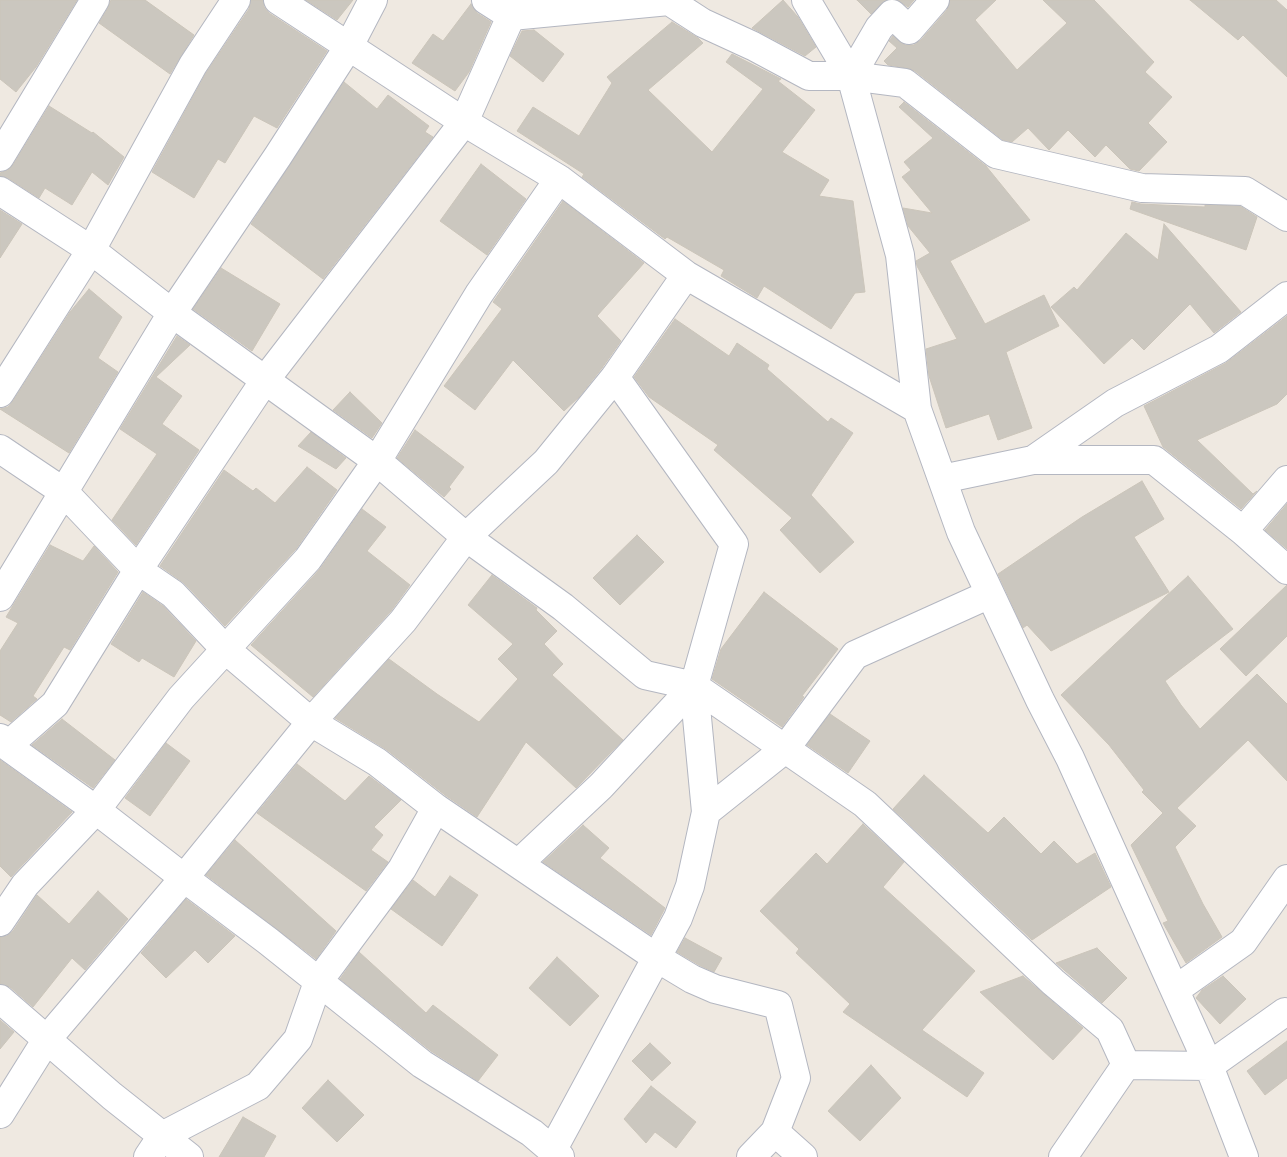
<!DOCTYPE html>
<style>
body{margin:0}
canvas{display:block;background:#efe9e1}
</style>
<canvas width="1287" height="1157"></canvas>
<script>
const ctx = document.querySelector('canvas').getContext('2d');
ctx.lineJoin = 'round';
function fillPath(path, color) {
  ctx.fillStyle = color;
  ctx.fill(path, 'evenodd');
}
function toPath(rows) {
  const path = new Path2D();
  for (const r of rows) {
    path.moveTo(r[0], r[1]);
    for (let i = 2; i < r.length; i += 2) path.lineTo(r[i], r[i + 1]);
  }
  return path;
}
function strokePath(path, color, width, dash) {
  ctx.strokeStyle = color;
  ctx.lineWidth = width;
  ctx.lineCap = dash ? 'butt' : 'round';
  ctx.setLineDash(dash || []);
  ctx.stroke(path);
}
const building = toPath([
 [0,0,77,0,36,67,16,92,0,79,0,0],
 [111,0,145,0,194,35,170,74,99,23,108,8,111,0],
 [251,0,263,0,264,7,269,13,327,51,277,128,254,116,225,163,218,159,194,198,152,172,206,73,249,9,251,0],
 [306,0,353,0,337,20,306,0],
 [783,0,798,17,816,47,805,56,752,28,783,0],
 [857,0,886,0,871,14,857,0],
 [898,0,914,0,908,7,898,0],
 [950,0,996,0,975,20,1017,70,1067,23,1043,0,1094,0,1154,62,1145,72,1172,97,1148,123,1167,142,1139,171,1130,169,1106,145,1095,157,1068,130,1049,150,1028,128,1012,142,1003,140,915,71,907,68,888,65,884,61,897,48,889,41,893,36,905,45,914,45,921,40,947,10,950,0],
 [1190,0,1276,0,1287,10,1287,77,1243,35,1238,40,1190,0],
 [471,4,477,13,491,22,469,72,455,91,412,63,433,34,443,41,471,4],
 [672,22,698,38,703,43,648,90,712,152,763,89,726,62,732,54,781,79,778,81,815,110,782,152,829,180,819,196,853,201,865,292,855,293,831,329,764,286,757,298,721,276,724,270,667,237,665,239,582,177,584,174,517,131,533,107,579,136,612,83,607,77,672,22],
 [534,30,564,54,543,82,510,56,522,31,534,30],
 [344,82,377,109,388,95,429,126,425,132,433,137,323,279,251,224,344,82],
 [904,102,986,166,1030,220,950,261,985,324,1044,295,1059,326,1006,352,1032,428,998,440,989,414,946,428,929,376,926,349,957,339,917,266,916,261,930,253,908,226,903,208,932,213,902,177,911,170,904,162,933,138,899,107,904,102],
 [49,106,92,133,93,132,124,157,108,185,92,172,72,205,45,188,39,198,8,178,0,176,0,173,8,170,13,165,49,106],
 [481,164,526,199,487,255,440,221,481,164],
 [563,201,644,263,597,316,621,341,602,368,579,397,564,411,513,360,475,410,444,386,502,309,493,302,563,201],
 [1132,202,1141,204,1205,207,1205,205,1240,206,1257,217,1246,250,1130,209,1132,202],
 [0,210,22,224,0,258,0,210],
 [1164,224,1241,312,1214,333,1190,304,1144,350,1132,338,1104,364,1051,307,1074,287,1077,290,1126,233,1158,260,1164,224],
 [221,268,280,304,252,351,193,309,221,268],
 [89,289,122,317,98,358,118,372,69,453,0,409,8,407,13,401,70,312,89,289],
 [1287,316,1287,394,1277,404,1197,440,1253,494,1257,491,1241,509,1163,447,1144,406,1226,363,1287,316],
 [675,319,729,356,737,343,769,365,767,369,828,422,831,418,853,433,811,495,854,542,820,573,780,530,792,518,714,450,718,445,649,397,634,377,675,319],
 [177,336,190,345,156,377,182,396,162,424,199,450,136,545,112,520,157,454,120,429,177,336],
 [350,392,382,423,372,438,333,410,350,392],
 [415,430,464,467,449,487,451,489,444,497,397,458,415,430],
 [311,432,346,458,336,469,298,446,311,432],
 [307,467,337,490,296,549,225,626,184,583,160,566,224,470,253,491,256,488,275,503,307,467],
 [1142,481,1164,519,1134,537,1169,592,1051,651,1027,625,1023,628,998,574,1082,517,1142,481],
 [1287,504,1287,549,1265,530,1287,504],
 [362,509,386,527,367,551,410,585,391,611,313,697,251,645,320,569,362,509],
 [637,535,664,562,620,605,593,578,637,535],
 [50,545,83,561,94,546,118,572,70,650,64,647,33,696,37,699,11,722,0,715,0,651,18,623,6,617,50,545],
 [492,575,537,608,536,610,557,631,544,644,563,664,552,675,623,740,576,788,526,742,477,817,445,795,387,750,335,718,389,659,437,694,479,722,518,679,498,659,513,644,468,605,492,575],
 [1188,576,1233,629,1165,681,1181,705,1200,729,1257,674,1287,704,1287,781,1248,740,1177,808,1196,826,1175,847,1203,904,1222,937,1186,963,1163,923,1168,921,1131,845,1163,813,1142,792,1144,790,1109,745,1061,695,1164,598,1188,576],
 [1287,585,1287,636,1246,676,1220,649,1287,585],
 [143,592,163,606,196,641,174,677,142,658,139,662,111,644,143,592],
 [764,592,838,649,802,696,804,697,782,727,712,679,721,649,764,592],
 [830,714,870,741,848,773,807,745,830,714],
 [62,719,115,760,93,788,32,745,62,719],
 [166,743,190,761,150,816,125,798,166,743],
 [0,760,72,812,11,877,0,866,0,760],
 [297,764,345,801,369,776,401,800,374,827,383,835,371,850,388,862,366,891,257,813,297,764],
 [924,775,988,833,1004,817,1041,854,1054,841,1077,864,1095,853,1111,887,1032,940,893,809,924,775],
 [863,824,904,862,883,887,975,971,922,1030,984,1073,967,1097,843,1012,850,1004,796,953,799,949,760,911,816,853,827,864,863,824],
 [583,825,609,848,600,858,665,908,651,935,543,862,583,825],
 [235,840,336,931,316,959,206,875,235,840],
 [450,876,478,895,442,946,391,909,413,880,435,897,450,876],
 [98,891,128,919,85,970,72,958,33,1007,10,987,0,984,0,937,7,936,13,931,37,895,69,924,98,891],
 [186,899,235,936,208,963,195,950,166,978,141,953,186,899],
 [685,938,722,958,714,972,699,965,677,952,685,938],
 [1097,948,1127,978,1102,1003,1056,963,1097,948],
 [359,952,426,1013,433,1005,498,1055,478,1081,431,1051,340,979,359,952],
 [557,957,599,996,570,1026,529,988,557,957],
 [1023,976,1083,1028,1053,1060,980,992,1023,976],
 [1223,976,1246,999,1220,1024,1196,998,1202,990,1223,976],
 [0,1020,14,1032,0,1049,0,1020],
 [1287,1041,1287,1078,1265,1095,1247,1071,1287,1041],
 [650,1043,671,1063,652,1081,632,1061,650,1043],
 [871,1065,901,1098,860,1141,828,1111,871,1065],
 [328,1080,364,1115,337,1142,302,1108,328,1080],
 [651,1086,696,1122,676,1148,655,1132,646,1143,624,1119,651,1086],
 [243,1117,276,1136,264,1157,219,1157,243,1117]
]);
fillPath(building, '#cbc7bf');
strokePath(building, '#cbc5ba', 1);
const minor = toPath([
 [278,0,464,122,559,179,686,275,917,409],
 [486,0,511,16,669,1,703,23,753,46,809,76,851,76,905,83,996,154,1142,188,1245,191,1287,217],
 [806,0,851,76,900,255,917,409,961,532,1040,700,1070,758,1209,1066,1244,1157],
 [851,76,879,28,892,14,909,30,935,0],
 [0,157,95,0],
 [0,191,91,250,172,313,377,461,466,537,563,607,645,675,694,686,865,804,1053,982,1110,1030,1126,1065],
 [0,393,91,250,193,65,236,0],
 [0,449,64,492,138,570,173,594,225,649,311,722,377,762,436,808,657,958,692,979,715,989,778,1005,796,1078,775,1132],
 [1033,460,1154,460,1243,531,1287,480],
 [942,479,1033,460,1115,403,1219,349,1287,296],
 [1243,531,1287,570],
 [0,597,172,313,278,156,349,46,373,0],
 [0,738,7,746,96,810,184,878,268,941,422,1064,532,1133,560,1157],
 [7,746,55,704,138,570,265,380,464,122,511,16,524,0],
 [706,812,785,749,855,655,990,594],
 [519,863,601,786,694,686],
 [0,922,25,885,96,810,181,698,308,559,377,461,479,294,559,179],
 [1175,990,1243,942,1287,879],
 [0,999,112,1096,189,1157],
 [0,1114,47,1039,184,878,311,722,403,621,466,537,546,462,615,377,686,275],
 [552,1151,678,918,690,886,706,812,694,686,734,544,615,377],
 [148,1157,162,1136,258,1086,298,1039,318,982,402,869,436,808],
 [751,1157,775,1132,803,1157],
 [1063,1157,1126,1065,1209,1066,1285,1012]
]);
strokePath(minor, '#b4b7c1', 30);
strokePath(minor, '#fff', 28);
</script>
